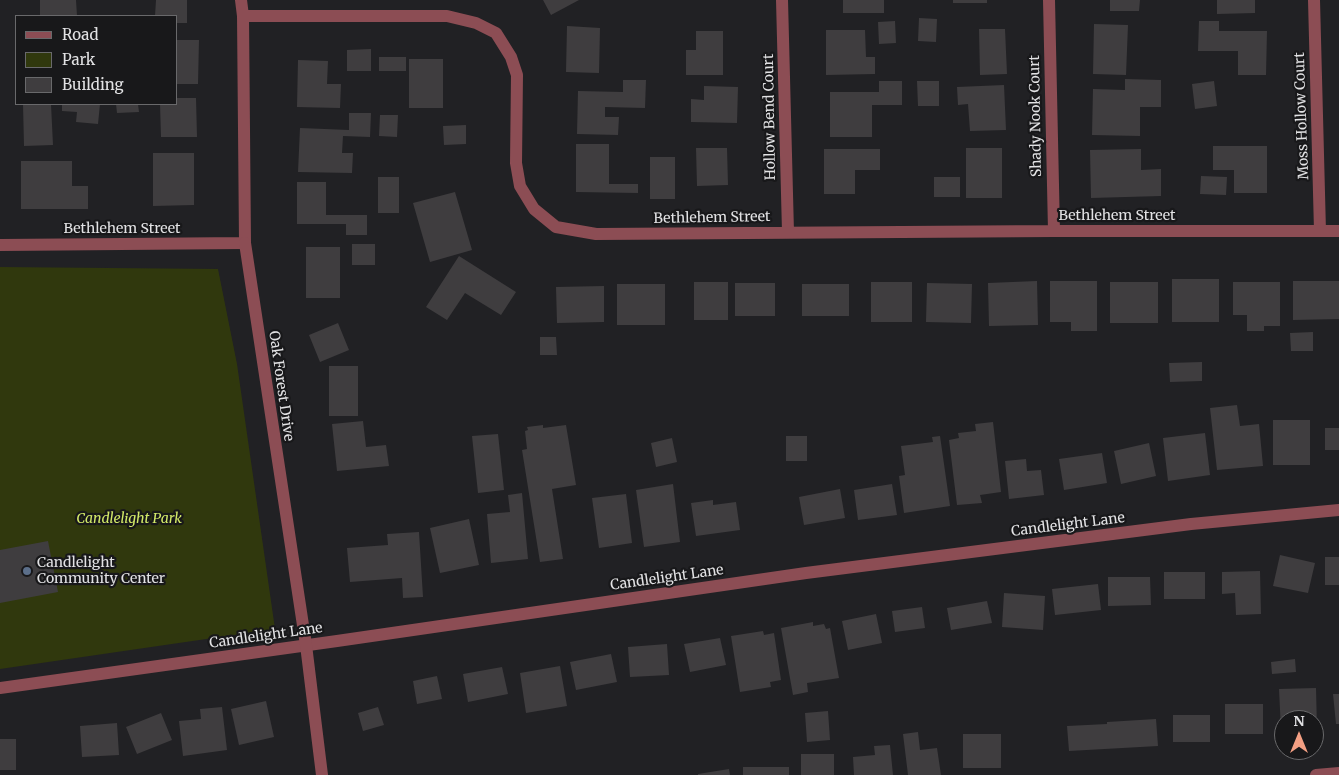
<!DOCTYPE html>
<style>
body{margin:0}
#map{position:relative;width:1339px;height:775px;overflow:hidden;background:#212124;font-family:Merriweather,serif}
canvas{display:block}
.legend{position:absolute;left:15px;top:15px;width:162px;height:90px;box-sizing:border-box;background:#18181a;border:1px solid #69696b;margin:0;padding:6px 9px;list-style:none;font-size:15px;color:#e2e2e4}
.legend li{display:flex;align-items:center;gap:10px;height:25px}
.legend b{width:25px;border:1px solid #69696b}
.north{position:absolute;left:1274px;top:710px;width:50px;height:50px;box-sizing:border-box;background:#18181a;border:1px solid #69696b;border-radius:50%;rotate:0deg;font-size:14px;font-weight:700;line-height:20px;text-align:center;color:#e2e2e4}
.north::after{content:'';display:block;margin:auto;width:18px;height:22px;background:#f39f83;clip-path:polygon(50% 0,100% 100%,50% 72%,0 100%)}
</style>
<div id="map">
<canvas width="1339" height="775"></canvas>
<ul class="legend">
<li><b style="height:6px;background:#8c4d54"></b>Road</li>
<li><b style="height:14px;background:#30380d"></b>Park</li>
<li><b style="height:14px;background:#3f3d3f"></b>Building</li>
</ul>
<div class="north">N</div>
</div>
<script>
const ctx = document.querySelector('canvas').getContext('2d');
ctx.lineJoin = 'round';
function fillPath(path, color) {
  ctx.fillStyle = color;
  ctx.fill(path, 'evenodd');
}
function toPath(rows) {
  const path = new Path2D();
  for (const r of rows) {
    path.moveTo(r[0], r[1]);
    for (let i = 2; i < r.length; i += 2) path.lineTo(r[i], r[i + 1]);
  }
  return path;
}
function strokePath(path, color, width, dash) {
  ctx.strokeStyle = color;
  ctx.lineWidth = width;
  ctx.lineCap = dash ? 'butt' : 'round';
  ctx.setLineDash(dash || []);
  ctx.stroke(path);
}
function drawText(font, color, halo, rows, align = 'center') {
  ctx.font = font + ' Merriweather,serif';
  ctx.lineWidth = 4.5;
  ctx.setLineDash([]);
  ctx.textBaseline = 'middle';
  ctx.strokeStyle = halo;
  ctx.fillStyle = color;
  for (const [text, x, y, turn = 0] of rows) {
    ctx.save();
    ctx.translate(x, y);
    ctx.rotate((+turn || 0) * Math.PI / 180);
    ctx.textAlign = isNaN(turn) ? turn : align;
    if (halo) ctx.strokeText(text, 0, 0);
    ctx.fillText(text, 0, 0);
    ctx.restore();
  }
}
fillPath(toPath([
 [0,267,218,269,237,364,275,629,0,669]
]), '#30380d');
fillPath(toPath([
 [40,0,76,0,77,16,40,16],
 [156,0,187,0,187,23,176,23,176,16,155,16],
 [543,0,579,0,551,15],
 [843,0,884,0,884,13,843,13],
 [953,0,987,0,987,3,953,3],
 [1110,0,1140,0,1139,11,1110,11],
 [1217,0,1255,0,1255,13,1217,14],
 [919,18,937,19,936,42,918,41],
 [895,21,896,43,879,44,878,22],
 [1199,21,1219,21,1219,31,1267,31,1266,75,1238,75,1238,51,1198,51],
 [1094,24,1128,25,1126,75,1093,74],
 [567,26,600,28,599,73,566,72],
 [979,29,1005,29,1007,74,980,75],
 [826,30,865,30,866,57,875,57,875,74,826,75],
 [696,31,723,31,723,75,686,75,686,50,696,50],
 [176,40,199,40,198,84,176,84],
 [371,49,371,71,347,71,347,50],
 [379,57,406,57,406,71,379,71],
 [409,59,443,59,443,108,409,108],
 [298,60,328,61,327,84,341,84,340,108,297,107],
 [1125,79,1161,80,1161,107,1140,107,1140,136,1092,135,1093,89,1125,90],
 [623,80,646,80,645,108,605,107,605,117,619,117,618,135,577,134,578,91,623,92],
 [879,81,902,81,902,105,872,105,872,137,830,137,830,92,879,92],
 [917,81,939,81,939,106,918,106],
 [1214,81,1217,106,1195,109,1192,84],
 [1004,85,1006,130,970,131,968,104,958,105,957,87],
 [704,86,738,87,737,123,691,122,691,99,704,100],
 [176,98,196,98,197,137,161,137,160,104,176,104],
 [23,104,51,104,53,145,24,146],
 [62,104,100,104,98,124,76,122,77,112,62,111],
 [116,104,138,104,139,112,117,113],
 [349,113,371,113,370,137,343,136,342,153,353,153,352,173,298,172,300,128,349,130],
 [380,115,398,115,397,137,379,136],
 [466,125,466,144,444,145,443,126],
 [576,144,609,144,609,184,638,184,638,193,576,192],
 [1213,146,1267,146,1267,193,1234,193,1234,170,1213,170],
 [696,148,727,148,728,185,697,186],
 [966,148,1002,148,1002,198,966,198],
 [824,149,880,149,880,170,855,170,855,194,824,194],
 [1141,149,1141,170,1161,169,1161,196,1091,198,1090,150],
 [153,153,194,153,194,205,153,206],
 [650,157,675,157,675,199,650,199],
 [21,161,72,161,72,186,88,186,88,209,21,209],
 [1201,176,1227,177,1226,195,1200,194],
 [378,177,399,177,399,213,378,213],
 [934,177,960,177,960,197,934,197],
 [297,182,326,182,326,215,367,215,367,235,346,235,346,224,297,224],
 [455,192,472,250,430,262,413,203],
 [352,244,375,244,375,265,352,265],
 [306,247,340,247,340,298,306,298],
 [459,256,516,292,501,315,465,293,447,320,426,307],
 [1172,279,1219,279,1219,322,1172,322],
 [1037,281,1038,325,989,326,988,283],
 [1050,281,1097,281,1097,331,1071,331,1071,322,1050,322],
 [1293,281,1339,281,1339,319,1293,320],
 [694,282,728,282,728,320,694,320],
 [871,282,912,282,912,322,871,322],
 [1110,282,1158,282,1158,323,1110,323],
 [1233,282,1280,282,1280,326,1264,326,1264,331,1247,331,1247,315,1233,315],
 [735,283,775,283,775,316,735,316],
 [927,283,972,284,971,323,926,322],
 [617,284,665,284,665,325,617,325],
 [802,284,849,284,849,316,802,316],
 [604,286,604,322,557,323,556,287],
 [338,323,349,350,320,362,309,335],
 [1313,332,1313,351,1291,351,1290,333],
 [540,337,556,337,557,355,540,355],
 [1202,362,1202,381,1170,382,1169,363],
 [329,366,358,366,358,416,329,416],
 [1237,405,1240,426,1259,424,1263,466,1217,470,1210,408],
 [1273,420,1310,420,1310,465,1273,465],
 [363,421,366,447,386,445,389,466,337,471,332,424],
 [993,422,1001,492,980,495,982,503,957,505,949,440,959,438,958,433,976,431,975,424],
 [543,425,543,428,566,425,576,485,552,489,563,559,540,562,522,450,527,449,525,431,528,430,527,427],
 [1325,428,1339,428,1339,450,1325,450],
 [1205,433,1210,475,1168,481,1163,438],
 [498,434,504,490,478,493,472,436],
 [786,436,807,436,807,461,786,461],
 [940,436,950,506,904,513,899,476,905,475,901,446,933,442,932,437],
 [672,438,677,462,656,467,651,443],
 [1149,443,1156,476,1121,484,1114,451],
 [1102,453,1107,483,1064,490,1059,459],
 [1026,459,1027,471,1041,470,1044,495,1009,499,1005,461],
 [673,484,680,542,644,547,636,490],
 [892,484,897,515,858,520,854,490],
 [840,489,845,518,804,525,799,497],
 [522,493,528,559,491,563,487,514,510,512,508,495],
 [626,494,632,543,599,548,592,498],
 [713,500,713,505,736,502,740,530,696,536,691,503],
 [469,519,479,565,440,573,430,528],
 [419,532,423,597,403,598,402,578,350,582,347,548,388,545,387,534],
 [48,541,58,592,0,603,0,550],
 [1280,555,1315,563,1308,593,1273,586],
 [1325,557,1339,557,1339,585,1325,585],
 [1260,571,1261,614,1236,615,1235,593,1222,594,1222,572],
 [1164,572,1205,572,1205,599,1164,599],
 [1108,577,1150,577,1151,605,1108,606],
 [1098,584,1101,610,1055,615,1052,589],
 [1004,593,1045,596,1043,630,1002,627],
 [987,601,992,623,951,630,947,608],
 [922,607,925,628,895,632,892,611],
 [876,614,882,643,848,650,842,621],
 [813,622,813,626,824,624,826,629,830,628,839,678,807,683,808,692,793,695,781,628],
 [763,631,764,635,774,633,781,680,770,682,771,687,740,692,731,636],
 [720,638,726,665,690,672,684,644],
 [667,644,669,675,630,677,628,647],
 [611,654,617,682,576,690,570,662],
 [1295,659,1296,672,1272,674,1271,662],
 [560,666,567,706,526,713,520,673],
 [502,667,508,694,468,702,463,674],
 [437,676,442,699,417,704,413,681],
 [1316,688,1317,729,1314,729,1314,720,1284,720,1284,730,1281,730,1279,689],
 [1333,694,1339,694,1339,724,1336,724],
 [266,701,274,737,239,745,231,709],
 [1225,704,1263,704,1263,734,1225,734],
 [222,707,227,750,183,756,179,721,201,719,200,709],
 [378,707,384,725,363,731,358,713],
 [828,711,830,740,807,742,805,713],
 [161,713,172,740,137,754,126,727],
 [1173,715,1210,715,1210,742,1173,742],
 [1156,719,1158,746,1069,751,1067,726,1107,724,1107,722],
 [117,723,119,755,82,757,80,726],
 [918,732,920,750,937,748,941,775,908,775,903,734],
 [963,734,1001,734,1001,768,963,768],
 [0,739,16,739,16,770,0,770],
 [890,745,893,775,854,775,853,757,875,755,874,746],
 [801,754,834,754,834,775,801,775],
 [743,767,789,767,789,775,743,775],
 [729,769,730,775,698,775,698,774]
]), '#3f3d3f');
strokePath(toPath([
 [782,0,788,232],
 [1049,0,1054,231],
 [1314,0,1320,231],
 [243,16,447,16,476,23,496,33,511,57,517,75,516,163,520,186,534,209,556,227,596,234,1054,231,1339,231],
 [0,245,245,243,243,16,241,0],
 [0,688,337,641,806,573,1191,524,1339,510],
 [1316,775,1339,773]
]), '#8c4d54', 12);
strokePath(toPath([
 [245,243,306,645,322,775]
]), '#8c4d54', 12);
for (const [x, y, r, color] of [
 [27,571,5,"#5c6f8a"]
]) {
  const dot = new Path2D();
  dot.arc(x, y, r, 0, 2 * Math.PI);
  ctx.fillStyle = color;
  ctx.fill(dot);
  strokePath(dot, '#18181a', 2);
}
drawText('14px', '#e2e2e4', '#18181a', [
 ["Shady Nook Court",1036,116,-91],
 ["Moss Hollow Court",1302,116,-92],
 ["Hollow Bend Court",770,117,-91],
 ["Bethlehem Street",1117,216],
 ["Bethlehem Street",712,218,-1],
 ["Bethlehem Street",122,229],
 ["Oak Forest Drive",281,386,82],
 ["Candlelight Lane",1068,525,-7],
 ["Candlelight Lane",667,578,-8],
 ["Candlelight Lane",266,636,-8]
]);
drawText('italic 14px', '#d3ea68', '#18181a', [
 ["Candlelight Park",129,519]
]);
drawText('14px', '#e2e2e4', '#18181a', [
 ["Candlelight",37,563],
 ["Community Center",37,579]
], 'left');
</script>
